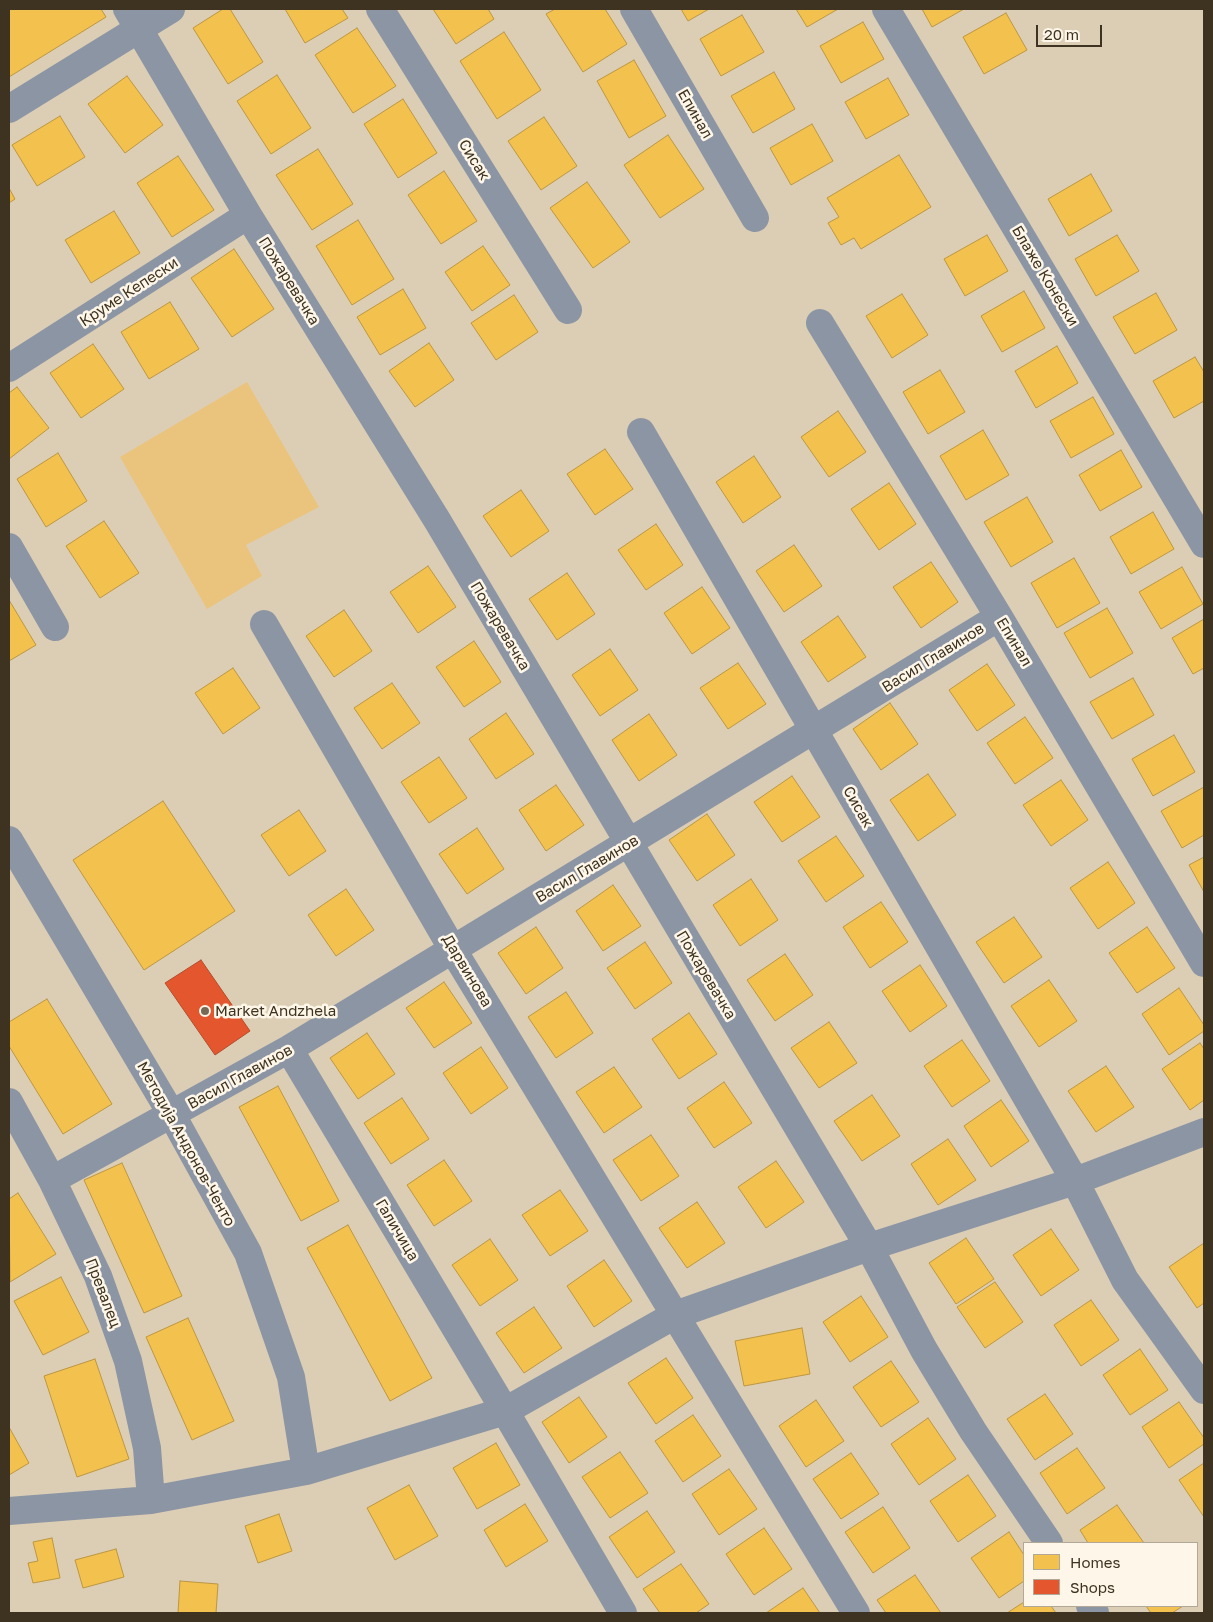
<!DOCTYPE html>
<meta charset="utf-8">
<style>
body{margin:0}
#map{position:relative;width:1213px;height:1622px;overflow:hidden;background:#dcceb5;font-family:"Golos Text",sans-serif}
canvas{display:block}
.frame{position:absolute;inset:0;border:10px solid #3e3321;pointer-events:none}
.legend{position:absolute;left:1023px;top:1542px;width:175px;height:65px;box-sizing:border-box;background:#fef6e8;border:1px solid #b1a898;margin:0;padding:6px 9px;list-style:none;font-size:15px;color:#3e3321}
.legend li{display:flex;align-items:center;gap:10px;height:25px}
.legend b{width:25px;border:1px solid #b1a898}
.scale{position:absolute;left:1036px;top:25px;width:66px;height:22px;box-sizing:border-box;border:2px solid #3e3321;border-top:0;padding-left:6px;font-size:15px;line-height:18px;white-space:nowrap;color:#3e3321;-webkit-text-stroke:4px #fef6e8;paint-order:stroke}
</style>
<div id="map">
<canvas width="1213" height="1622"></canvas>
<div class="frame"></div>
<ul class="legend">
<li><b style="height:14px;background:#f2c14e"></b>Homes</li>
<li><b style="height:14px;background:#e4572e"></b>Shops</li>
</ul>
<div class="scale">20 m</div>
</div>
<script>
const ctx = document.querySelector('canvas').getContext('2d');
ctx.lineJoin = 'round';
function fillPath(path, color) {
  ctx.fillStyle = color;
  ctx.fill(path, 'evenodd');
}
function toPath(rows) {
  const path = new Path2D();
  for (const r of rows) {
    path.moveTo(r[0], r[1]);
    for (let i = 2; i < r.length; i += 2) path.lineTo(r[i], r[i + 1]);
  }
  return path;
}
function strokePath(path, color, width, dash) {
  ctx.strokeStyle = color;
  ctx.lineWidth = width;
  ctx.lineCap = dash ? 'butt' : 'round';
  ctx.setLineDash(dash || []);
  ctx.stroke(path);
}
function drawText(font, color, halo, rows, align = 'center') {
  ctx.font = font + ' "Golos Text",sans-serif';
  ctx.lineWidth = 5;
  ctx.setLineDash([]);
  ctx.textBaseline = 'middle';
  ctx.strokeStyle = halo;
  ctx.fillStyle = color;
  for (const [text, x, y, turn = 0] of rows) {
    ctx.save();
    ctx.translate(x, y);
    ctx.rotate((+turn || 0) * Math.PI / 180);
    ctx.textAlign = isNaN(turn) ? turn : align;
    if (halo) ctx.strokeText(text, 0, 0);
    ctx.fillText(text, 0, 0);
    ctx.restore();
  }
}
fillPath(toPath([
 [247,382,319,507,246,545,262,576,207,609,120,457]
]), '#eac47d');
const homes = toPath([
 [10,9,101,9,106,17,9,77,9,10,10,9],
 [223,9,230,9,263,62,228,84,193,28,223,9],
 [285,9,342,9,348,18,305,43,285,9],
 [433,9,488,9,494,19,456,44,433,9],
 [555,9,605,9,627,44,583,72,546,14,555,9],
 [681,9,709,9,688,21,681,9],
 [796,9,838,9,807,27,796,9],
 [922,9,964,9,932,27,922,9],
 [1006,13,1027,50,984,74,963,37,1006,13],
 [742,15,764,52,721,76,700,39,742,15],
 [863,22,884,59,841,83,820,46,863,22],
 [357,28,396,86,353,113,315,55,357,28],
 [504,32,541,90,497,119,460,61,504,32],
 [634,60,666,116,629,138,597,81,634,60],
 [774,72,795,109,753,133,731,96,774,72],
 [277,75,311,128,271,154,237,101,277,75],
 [127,76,163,125,125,153,88,104,127,76],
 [888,78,909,115,866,139,845,102,888,78],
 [403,99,437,153,398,178,364,124,403,99],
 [60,116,85,157,37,186,12,145,60,116],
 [544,117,577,166,541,190,508,141,544,117],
 [812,124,833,161,791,185,770,148,812,124],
 [668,135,704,189,660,218,624,165,668,135],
 [318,149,353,204,312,230,276,175,318,149],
 [899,155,931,207,861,249,854,238,841,245,828,223,839,217,827,198,899,155],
 [178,156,214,210,172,237,137,183,178,156],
 [444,171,477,221,441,244,408,195,444,171],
 [1091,174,1112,211,1069,236,1048,199,1091,174],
 [587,182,630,242,593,268,550,208,587,182],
 [9,188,15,199,9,203,9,188],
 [114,211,140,253,91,283,65,240,114,211],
 [358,220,394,279,352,305,316,246,358,220],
 [987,235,1008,271,965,296,944,259,987,235],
 [1117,235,1139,271,1096,296,1075,259,1117,235],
 [483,246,510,285,472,311,445,272,483,246],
 [234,249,274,309,232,337,191,278,234,249],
 [403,289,426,328,380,355,357,317,403,289],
 [1024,291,1045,328,1002,352,981,316,1024,291],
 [1156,293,1177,330,1135,354,1113,317,1156,293],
 [902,294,928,335,892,358,866,316,902,294],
 [514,295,538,332,496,360,471,323,514,295],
 [170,302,199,349,149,379,121,332,170,302],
 [429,343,454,380,415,407,389,371,429,343],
 [93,344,124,389,81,418,50,373,93,344],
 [1057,346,1078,383,1036,408,1015,371,1057,346],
 [1195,357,1204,372,1204,401,1174,418,1153,381,1195,357],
 [940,370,965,412,928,434,903,392,940,370],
 [17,387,49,428,9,459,9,393,17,387],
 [1093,397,1114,434,1071,458,1050,421,1093,397],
 [838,411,866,452,829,477,801,437,838,411],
 [983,430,1009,475,966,500,940,456,983,430],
 [605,449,633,489,595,515,567,474,605,449],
 [1121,450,1142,487,1100,511,1079,475,1121,450],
 [58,453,87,501,46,527,17,479,58,453],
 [754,456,781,497,743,523,716,482,754,456],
 [889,483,916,524,879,550,851,509,889,483],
 [521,490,549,531,511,557,483,516,521,490],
 [1027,497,1053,542,1011,567,984,522,1027,497],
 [1153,512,1174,549,1131,574,1110,537,1153,512],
 [104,521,139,573,100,598,66,546,104,521],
 [656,524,683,565,646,590,618,550,656,524],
 [794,545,822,586,784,612,756,571,794,545],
 [1074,558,1100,603,1057,628,1031,583,1074,558],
 [931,562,958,602,921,628,893,587,931,562],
 [428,566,456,607,418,633,390,592,428,566],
 [1182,567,1203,604,1161,629,1139,592,1182,567],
 [567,573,595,614,557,640,529,599,567,573],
 [702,587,730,628,692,654,664,613,702,587],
 [9,600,36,645,9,661,9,600],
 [1107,608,1133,653,1090,678,1064,633,1107,608],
 [344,610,372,651,334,677,306,636,344,610],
 [838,616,866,657,828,682,801,642,838,616],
 [1204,619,1204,668,1193,674,1172,638,1204,619],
 [474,641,501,682,464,707,436,667,474,641],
 [610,649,638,690,600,716,572,675,610,649],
 [738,663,766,704,728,729,700,688,738,663],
 [987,664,1015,705,977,731,949,690,987,664],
 [233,668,260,708,223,734,195,693,233,668],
 [1133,678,1154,715,1112,739,1090,702,1133,678],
 [392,683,420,723,382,749,354,708,392,683],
 [890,703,918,744,881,770,853,729,890,703],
 [506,713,534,754,496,779,469,739,506,713],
 [649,714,677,755,639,781,612,740,649,714],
 [1025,717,1053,758,1015,784,987,743,1025,717],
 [1174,735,1195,772,1153,796,1132,759,1174,735],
 [439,757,467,798,429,823,401,782,439,757],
 [928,774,956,815,918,841,890,800,928,774],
 [792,776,820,817,782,842,754,802,792,776],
 [1061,780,1088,820,1051,846,1023,805,1061,780],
 [556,785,584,825,546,851,519,810,556,785],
 [1204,787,1204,835,1182,848,1161,811,1204,787],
 [163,801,235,911,144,970,73,860,163,801],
 [299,810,326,851,289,876,261,835,299,810],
 [707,814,735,855,697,881,669,840,707,814],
 [477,828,504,869,467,894,439,854,477,828],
 [836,836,864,876,826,902,798,861,836,836],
 [1204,857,1204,892,1189,865,1204,857],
 [1108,862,1135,903,1098,929,1070,888,1108,862],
 [751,879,778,920,740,946,713,905,751,879],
 [613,885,641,926,603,951,576,911,613,885],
 [346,889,374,930,336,956,308,915,346,889],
 [881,902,908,942,870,968,843,927,881,902],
 [1014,917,1042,957,1004,983,976,942,1014,917],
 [536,927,563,968,526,994,498,953,536,927],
 [1147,927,1175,968,1137,993,1109,953,1147,927],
 [645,942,672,983,635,1009,607,968,645,942],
 [785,954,813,995,775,1021,747,980,785,954],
 [920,965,947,1006,910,1032,882,991,920,965],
 [1049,980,1077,1021,1039,1047,1011,1006,1049,980],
 [444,982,472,1023,434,1048,406,1008,444,982],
 [1179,988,1204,1025,1204,1031,1169,1055,1142,1014,1179,988],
 [566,992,593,1033,556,1058,528,1017,566,992],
 [47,999,112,1104,63,1134,9,1046,9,1022,47,999],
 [689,1013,717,1054,679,1079,652,1039,689,1013],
 [829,1022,857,1063,819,1088,791,1048,829,1022],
 [367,1033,395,1074,358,1099,330,1058,367,1033],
 [962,1040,990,1081,952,1107,924,1066,962,1040],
 [1200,1043,1204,1049,1204,1100,1190,1110,1162,1069,1200,1043],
 [481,1047,508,1088,471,1114,443,1073,481,1047],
 [1106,1066,1134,1107,1096,1132,1068,1091,1106,1066],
 [614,1067,642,1107,604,1133,576,1092,614,1067],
 [724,1082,752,1123,714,1148,687,1108,724,1082],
 [278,1086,339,1201,301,1221,239,1107,278,1086],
 [872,1095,900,1136,862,1161,834,1121,872,1095],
 [402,1098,429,1139,391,1164,364,1123,402,1098],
 [1001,1100,1029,1141,991,1167,964,1126,1001,1100],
 [651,1135,679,1176,641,1201,613,1160,651,1135],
 [948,1139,976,1180,938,1205,911,1164,948,1139],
 [444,1160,472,1201,434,1226,407,1185,444,1160],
 [776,1161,804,1202,766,1228,738,1187,776,1161],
 [122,1163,182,1296,144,1313,84,1180,122,1163],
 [560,1190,588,1231,550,1256,522,1215,560,1190],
 [18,1193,56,1254,10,1282,9,1199,18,1193],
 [697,1202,725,1243,687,1268,659,1228,697,1202],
 [348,1225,432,1378,390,1401,307,1248,348,1225],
 [1051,1229,1079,1270,1041,1296,1013,1255,1051,1229],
 [966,1238,994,1279,956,1304,929,1263,966,1238],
 [490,1239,518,1280,480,1306,452,1265,490,1239],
 [1204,1243,1204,1303,1197,1308,1169,1267,1204,1243],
 [604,1260,632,1301,594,1327,567,1286,604,1260],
 [61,1277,89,1332,43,1355,14,1301,61,1277],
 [995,1282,1023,1322,985,1348,957,1307,995,1282],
 [861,1296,888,1337,850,1362,823,1322,861,1296],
 [1091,1300,1119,1340,1081,1366,1054,1325,1091,1300],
 [534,1307,562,1348,524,1373,496,1333,534,1307],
 [188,1318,234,1421,192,1440,146,1337,188,1318],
 [802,1328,810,1374,744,1386,735,1341,802,1328],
 [1140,1349,1168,1390,1130,1415,1103,1375,1140,1349],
 [666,1358,693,1398,656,1424,628,1383,666,1358],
 [95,1359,129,1459,77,1477,44,1376,95,1359],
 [891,1361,919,1402,881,1427,853,1387,891,1361],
 [1045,1394,1073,1434,1035,1460,1007,1419,1045,1394],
 [579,1397,607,1437,569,1463,542,1422,579,1397],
 [816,1400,844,1441,806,1467,779,1426,816,1400],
 [1179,1402,1204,1438,1204,1444,1169,1468,1142,1427,1179,1402],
 [693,1415,721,1456,683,1482,655,1441,693,1415],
 [928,1418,956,1459,919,1485,891,1444,928,1418],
 [9,1427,29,1463,9,1475,9,1427],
 [496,1443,520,1485,477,1509,453,1468,496,1443],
 [1077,1448,1105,1488,1067,1514,1040,1473,1077,1448],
 [620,1452,648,1493,610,1518,582,1477,620,1452],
 [851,1453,879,1494,841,1519,813,1479,851,1453],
 [1204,1463,1204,1517,1179,1480,1204,1463],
 [729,1469,757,1509,719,1535,692,1494,729,1469],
 [968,1475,996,1516,958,1542,930,1501,968,1475],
 [409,1485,438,1536,395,1560,367,1508,409,1485],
 [525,1504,548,1541,506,1567,484,1530,525,1504],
 [1117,1505,1144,1543,1088,1543,1080,1530,1117,1505],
 [883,1507,910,1548,873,1573,845,1532,883,1507],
 [647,1511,675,1552,637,1578,609,1537,647,1511],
 [279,1514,292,1551,258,1563,245,1526,279,1514],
 [764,1528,792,1569,754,1595,726,1554,764,1528],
 [1009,1532,1024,1555,1024,1581,999,1598,971,1558,1009,1532],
 [52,1538,60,1578,33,1583,28,1563,38,1561,33,1542,52,1538],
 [116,1549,124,1577,83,1588,75,1560,116,1549],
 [681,1564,709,1604,696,1613,660,1613,643,1589,681,1564],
 [915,1575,941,1613,886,1613,877,1600,915,1575],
 [180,1581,218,1584,216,1613,178,1613,180,1581],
 [803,1588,820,1613,766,1613,803,1588],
 [1024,1602,1024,1606,1051,1606,1056,1613,1007,1613,1024,1602],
 [1146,1606,1183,1606,1172,1613,1151,1613,1146,1606]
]);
fillPath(homes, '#f2c14e');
strokePath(homes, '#bc9640', 1);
const shops = toPath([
 [201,960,250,1031,215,1055,165,983,201,960]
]);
fillPath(shops, '#e4572e');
strokePath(shops, '#b24c2a', 1);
strokePath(toPath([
 [127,9,248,215,437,520,869,1247,924,1350,973,1431,1049,1543],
 [380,9,568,310],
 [634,9,755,218],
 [886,9,1204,544],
 [9,109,171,9],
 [820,323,999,617,1204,963],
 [9,368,248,215],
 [641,432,1075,1181,1125,1280,1204,1390],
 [9,547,55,627],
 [264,624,453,950,856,1613],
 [9,840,172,1115,248,1253,291,1377,306,1471],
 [289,1049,505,1411,623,1613],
 [9,1102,52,1180,98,1276,128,1361,147,1448,151,1500],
 [52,1180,289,1049,999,617],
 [9,1511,151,1500,306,1471,505,1411,675,1315,869,1247,1075,1181,1204,1132],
 [1090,1606,1095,1613]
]), '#8c95a4', 28);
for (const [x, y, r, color] of [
 [205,1011,5,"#756955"]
]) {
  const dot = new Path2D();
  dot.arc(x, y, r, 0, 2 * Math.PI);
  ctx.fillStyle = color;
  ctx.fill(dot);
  strokePath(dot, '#fef6e8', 2);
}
drawText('15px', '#3e3321', '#fef6e8', [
 ["Епинал",695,114,60],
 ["Сисак",474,160,58],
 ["Блаже Конески",1045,276,59],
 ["Пожаревачка",289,281,58],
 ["Круме Кепески",129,292,-33],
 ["Пожаревачка",500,626,59],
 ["Епинал",1014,642,59],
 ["Васил Главинов",933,658,-32],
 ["Сисак",858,807,60],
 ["Васил Главинов",587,869,-31],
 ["Дарвинова",467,971,59],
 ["Пожаревачка",706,975,59],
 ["Васил Главинов",240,1077,-29],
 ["Методија Андонов-Ченто",186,1144,61],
 ["Галичица",397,1230,59],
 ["Превалец",103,1293,69]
]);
drawText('15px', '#3e3321', '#fef6e8', [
 ["Market Andzhela",215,1011]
], 'left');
</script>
